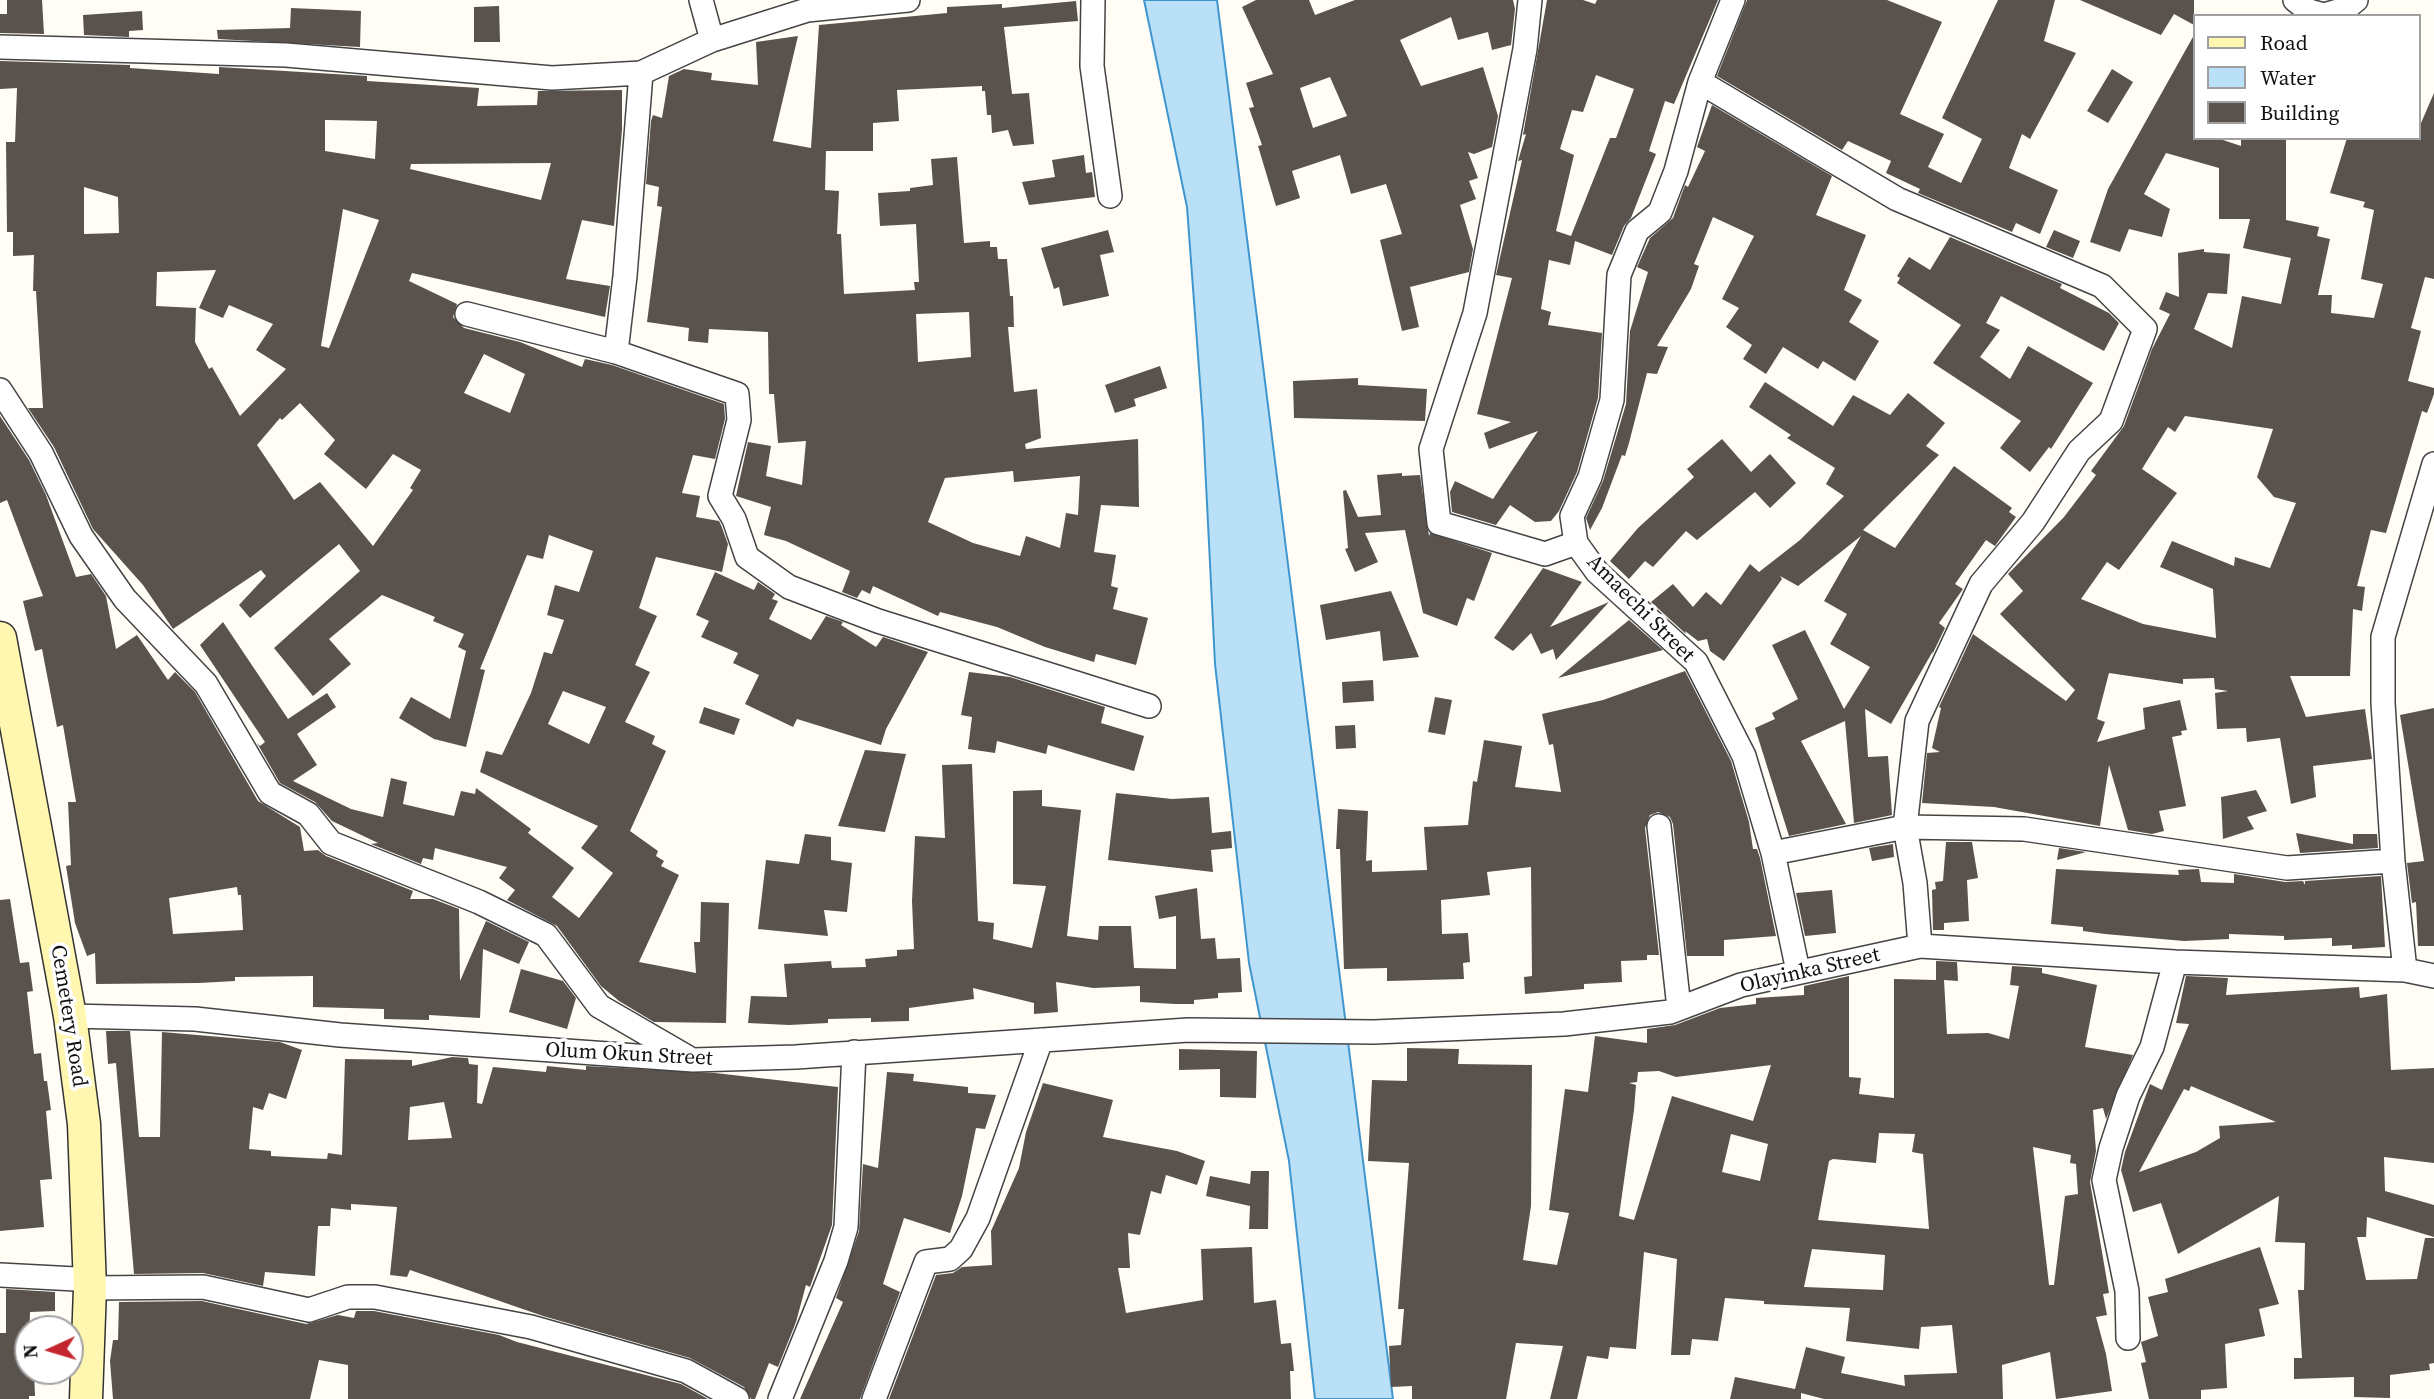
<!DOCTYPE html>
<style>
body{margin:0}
#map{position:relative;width:2434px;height:1399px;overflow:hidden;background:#fffdf5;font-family:"Source Serif 4",serif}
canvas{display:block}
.legend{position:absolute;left:2193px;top:14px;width:228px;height:126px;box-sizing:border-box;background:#fff;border:2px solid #a0a0a0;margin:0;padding:9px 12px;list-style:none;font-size:21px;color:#111}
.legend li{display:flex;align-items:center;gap:14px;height:35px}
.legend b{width:35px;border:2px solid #a0a0a0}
.north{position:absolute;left:14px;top:1315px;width:70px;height:70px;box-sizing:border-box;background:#fff;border:2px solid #a0a0a0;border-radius:50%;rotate:266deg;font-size:19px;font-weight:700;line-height:28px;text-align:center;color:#111}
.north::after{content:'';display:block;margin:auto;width:24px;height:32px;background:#c4262e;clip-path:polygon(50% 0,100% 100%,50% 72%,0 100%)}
</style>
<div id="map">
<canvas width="2434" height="1399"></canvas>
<ul class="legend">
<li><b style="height:9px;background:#fff6b0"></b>Road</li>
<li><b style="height:19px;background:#b9e0f7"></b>Water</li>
<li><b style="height:19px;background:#5a524d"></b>Building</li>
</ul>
<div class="north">N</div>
</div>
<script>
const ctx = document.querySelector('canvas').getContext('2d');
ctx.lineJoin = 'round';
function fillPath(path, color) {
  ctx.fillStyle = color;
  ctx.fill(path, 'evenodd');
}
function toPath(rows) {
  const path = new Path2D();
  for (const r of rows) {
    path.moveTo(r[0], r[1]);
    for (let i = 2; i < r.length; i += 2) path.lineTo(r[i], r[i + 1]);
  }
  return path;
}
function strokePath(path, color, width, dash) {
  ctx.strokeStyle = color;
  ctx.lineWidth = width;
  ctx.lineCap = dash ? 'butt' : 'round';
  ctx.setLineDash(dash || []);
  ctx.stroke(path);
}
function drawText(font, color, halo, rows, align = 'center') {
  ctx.font = font + ' "Source Serif 4",serif';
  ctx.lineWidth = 7;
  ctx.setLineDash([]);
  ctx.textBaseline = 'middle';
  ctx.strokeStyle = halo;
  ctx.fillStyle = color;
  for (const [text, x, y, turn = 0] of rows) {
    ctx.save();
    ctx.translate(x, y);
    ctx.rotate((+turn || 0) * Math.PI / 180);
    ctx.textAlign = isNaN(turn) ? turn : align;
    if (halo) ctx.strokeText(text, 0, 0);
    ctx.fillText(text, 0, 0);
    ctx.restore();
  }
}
const water = toPath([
 [1144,0,1217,0,1393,1399,1315,1399,1289,1161,1249,963,1215,664,1203,423,1187,207,1144,0]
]);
fillPath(water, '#b9e0f7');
strokePath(water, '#3f96cf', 2);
fillPath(toPath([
 [7,0,42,0,44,34,0,33,0,14,7,14],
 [1256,0,1309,0,1315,15,1355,0,1513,0,1515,9,1511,45,1492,50,1488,32,1458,40,1451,17,1400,40,1421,86,1483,67,1498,116,1492,147,1474,154,1468,152,1478,178,1469,181,1476,199,1460,205,1473,249,1469,272,1410,287,1419,327,1402,331,1380,240,1402,234,1386,184,1351,194,1340,155,1292,171,1300,198,1276,206,1258,146,1262,145,1249,108,1254,107,1246,83,1273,74,1242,7],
 [1330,77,1347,116,1313,128,1300,88],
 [1547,0,1583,0,1595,4,1597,0,1718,0,1674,104,1665,101,1649,151,1656,154,1631,218,1624,226,1612,255,1575,241,1570,265,1549,260,1541,309,1551,312,1548,325,1602,333,1598,398,1577,472,1559,511,1551,521,1535,522,1510,505,1496,525,1452,512,1450,492,1455,481,1493,499,1538,431,1489,449,1484,433,1511,422,1477,414,1512,278,1496,275,1522,160,1518,161,1526,134,1523,135],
 [1596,75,1634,89,1616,138,1610,138,1571,236,1556,231,1574,155,1560,149,1572,110,1583,112],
 [1747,0,1887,0,1942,22,1900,114,1944,134,1928,167,1961,183,1982,139,1942,118,1998,0,2055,0,2044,41,2076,53,2030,139,2022,134,2009,168,2058,190,2040,234,2016,223,2012,232,1918,193,1920,189,1886,173,1891,161,1848,141,1842,150,1717,76],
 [2080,0,2194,0,2194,25,2174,14,2161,35],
 [1076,1,1078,21,1004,27,1012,94,1029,93,1034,144,1013,146,1008,130,992,133,991,115,987,115,985,91,982,91,982,86,897,90,899,121,873,123,873,151,826,151,825,190,839,191,837,234,841,234,844,294,915,290,914,282,919,282,916,224,880,226,878,193,910,191,910,188,933,185,931,159,957,157,964,243,990,241,990,247,997,247,998,259,1007,259,1010,296,1013,296,1014,327,1008,327,1014,392,1037,389,1041,438,1025,444,1026,449,1138,439,1139,507,1101,505,1094,552,1116,555,1111,586,1118,588,1113,609,1148,618,1136,665,1096,654,1094,662,1045,647,997,627,940,612,938,616,873,586,870,594,862,590,857,598,842,592,850,571,786,541,764,535,771,507,736,496,748,442,771,446,766,476,802,485,806,441,778,443,774,394,769,394,768,332,709,329,708,343,688,341,689,328,647,322,662,207,657,206,659,187,646,184,651,121,653,115,662,118,669,76,684,69,712,73,711,80,758,85,756,42,798,36,773,141,811,148,819,25,947,13,947,7,1002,4,1002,8],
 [969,312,971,357,918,362,916,314],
 [1013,471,1014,482,1080,476,1078,515,1066,513,1060,548,1026,536,1020,556,973,543,928,522,945,478],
 [499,6,500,42,474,42,474,7],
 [291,8,361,11,360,47,218,39,217,30,290,28],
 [142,11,143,30,129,31,129,37,84,35,83,15],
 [2194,35,2194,138,2217,138,2241,146,2241,138,2286,140,2286,220,2319,227,2317,236,2330,239,2318,295,2332,295,2331,313,2374,318,2383,284,2361,279,2374,210,2363,207,2365,202,2330,193,2347,138,2418,138,2418,130,2434,93,2434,279,2425,277,2411,328,2421,331,2408,381,2434,388,2434,394,2427,413,2422,411,2386,533,2371,530,2357,586,2365,587,2362,611,2353,609,2350,676,2290,676,2306,717,2365,709,2372,759,2313,766,2316,797,2291,804,2280,738,2247,742,2246,728,2217,729,2215,693,2228,691,2215,689,2214,678,2183,679,2183,684,2109,673,2097,719,2105,722,2097,742,2145,729,2143,708,2180,700,2187,730,2181,731,2182,735,2172,737,2186,806,2159,811,2164,831,2152,834,2128,830,2109,765,2100,826,1994,807,1922,803,1927,753,1940,752,1932,748,1941,708,1939,707,1973,634,2066,701,2075,690,2000,614,2023,591,2008,574,2064,517,2096,475,2091,471,2124,426,2152,349,2170,314,2159,309,2166,292,2179,297,2178,253,2204,249,2204,252,2230,254,2227,294,2208,293,2194,329,2232,348,2242,296,2281,304,2291,258,2243,248,2250,219,2219,219,2219,168,2166,153,2144,194,2170,209,2162,237,2129,229,2120,252,2090,242,2108,189],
 [2185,416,2273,429,2257,477,2274,497,2296,503,2270,568,2235,557,2234,566,2172,541,2160,567,2213,589,2216,638,2143,624,2081,599,2107,562,2119,570,2177,493,2142,469,2168,427,2175,432],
 [0,61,130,65,130,68,219,74,219,67,367,76,367,81,479,88,477,106,537,105,538,91,622,90,622,130,614,226,582,220,566,279,610,286,605,317,412,273,409,281,457,304,453,317,464,328,520,342,582,367,585,359,612,365,724,404,725,419,715,459,693,455,682,493,700,496,696,517,719,521,721,525,728,544,722,572,656,557,639,608,657,616,635,665,650,672,625,722,655,736,652,744,666,751,630,831,658,851,656,856,664,861,661,866,679,875,639,962,696,973,694,942,700,942,701,902,729,903,726,1023,654,1022,619,1001,601,986,557,926,507,900,515,890,499,878,507,867,435,848,433,860,423,858,421,864,371,844,378,843,332,821,315,802,280,783,257,743,260,746,265,742,200,645,223,622,288,719,327,693,336,707,297,734,317,765,293,781,351,809,383,817,391,778,407,782,403,804,454,816,461,791,475,794,476,788,531,829,528,833,574,868,552,897,579,918,613,873,581,848,598,826,480,772,486,751,502,755,531,693,544,652,552,654,564,620,547,615,555,585,579,592,593,551,549,535,543,559,527,555,480,669,485,670,466,747,434,739,399,718,411,697,450,719,466,651,458,647,464,634,433,621,435,617,382,595,329,639,351,664,313,696,274,648,360,571,339,544,250,618,239,605,266,576,261,570,173,629,143,585,93,529,54,447,28,408,43,408,36,291,33,291,34,255,13,256,13,232,7,232,6,142,15,142,17,88,0,89],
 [325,120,377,121,375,159,325,151],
 [551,163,541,200,410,169,411,164],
 [84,187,118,197,119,233,84,234],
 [343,209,379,220,329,348,321,346],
 [216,270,199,308,223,318,229,305,273,324,256,350,286,369,240,416,212,367,209,369,195,342,196,308,156,306,157,272],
 [484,354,525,374,510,413,464,393],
 [300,403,335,440,324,454,366,489,393,454,421,470,410,488,413,490,373,546,320,482,294,500,257,445,280,418,282,420],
 [563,691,606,707,589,744,548,724],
 [2112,69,2133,82,2108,123,2087,111],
 [1712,105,1832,176,1816,215,1866,235,1844,290,1862,300,1849,322,1879,341,1855,381,1823,361,1818,369,1783,347,1766,374,1743,359,1752,345,1726,327,1739,308,1722,299,1754,236,1713,217,1694,264,1699,266,1691,289,1657,346,1668,347,1657,374,1647,373,1629,443,1625,456,1622,455,1602,508,1590,530,1586,518,1603,481,1626,404,1630,331,1648,272,1637,267,1650,238,1673,218,1685,185,1688,187,1705,151,1697,147],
 [1084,155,1086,173,1092,172,1095,197,1029,205,1022,182,1055,177,1052,160],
 [1108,230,1114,252,1100,255,1109,296,1063,306,1059,287,1054,289,1041,248],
 [2054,230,2080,241,2073,258,2046,247],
 [1950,237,2062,284,2060,288,2109,313,2119,323,2104,351,2001,296,1986,323,2000,330,1980,357,2010,379,2028,346,2093,383,2051,449,2049,447,2030,472,2000,448,2021,421,1933,363,1961,325,1897,283,1900,278,1897,276,1909,257,1930,270],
 [1160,366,1167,388,1134,399,1136,406,1115,413,1105,385],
 [1358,378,1358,385,1427,389,1425,421,1294,418,1293,381],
 [1765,382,1833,426,1853,395,1890,415,1908,393,1945,423,1926,446,1939,455,1863,530,1895,548,1954,466,2012,508,2009,512,2016,517,1995,546,1986,540,1955,584,1963,589,1939,623,1945,628,1932,655,1933,651,1891,724,1865,709,1868,757,1888,756,1892,815,1854,823,1845,721,1801,741,1846,824,1789,836,1755,728,1775,719,1772,713,1798,699,1772,645,1805,630,1844,709,1870,667,1830,644,1847,614,1824,601,1861,536,1798,586,1780,576,1782,579,1724,661,1710,651,1707,639,1698,641,1685,631,1686,634,1651,602,1673,584,1693,607,1706,592,1721,605,1750,564,1759,572,1800,540,1844,496,1826,484,1835,468,1787,438,1791,435,1749,407],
 [0,416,29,460,46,495,76,577,91,574,106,596,116,649,137,635,168,680,175,672,195,692,258,801,300,827,304,851,318,850,326,856,413,891,410,899,433,899,459,909,460,981,486,921,529,942,519,964,483,949,480,1018,429,1015,429,1020,384,1019,384,1009,313,1007,313,976,235,977,235,981,199,983,96,984,95,953,87,956,75,923,66,866,71,865,68,802,76,802,63,725,57,727,42,649,35,651,23,601,43,596,7,500,0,503],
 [237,887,238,895,241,895,243,930,173,934,169,898],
 [1722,439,1751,472,1770,454,1796,483,1770,508,1755,492,1697,540,1686,531,1653,567,1645,561,1629,579,1610,561,1638,528,1694,477,1687,469],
 [1402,473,1402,476,1420,475,1429,536,1430,533,1492,553,1474,601,1467,598,1457,626,1423,613,1405,530,1365,533,1378,562,1355,572,1345,549,1348,548,1343,491,1346,490,1358,517,1381,515,1377,475],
 [1543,568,1582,582,1550,627,1609,602,1556,660,1553,649,1541,654,1531,633,1513,651,1494,638],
 [715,572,754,590,758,582,775,594,772,599,778,601,769,619,811,640,826,616,843,622,841,625,876,647,883,637,928,652,886,729,881,745,797,719,793,727,745,704,759,675,733,663,738,653,701,637,709,621,696,615],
 [1391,591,1419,657,1383,661,1380,631,1326,640,1320,605],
 [1629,620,1663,650,1558,678],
 [1685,671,1731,761,1749,822,1753,849,1757,849,1760,858,1776,936,1724,940,1724,956,1687,956,1673,824,1670,817,1658,812,1650,815,1645,828,1659,955,1647,955,1647,960,1621,961,1622,982,1584,984,1584,989,1525,994,1524,977,1532,976,1531,867,1487,872,1490,895,1441,900,1442,934,1468,933,1470,962,1463,963,1464,979,1387,981,1387,968,1344,969,1340,849,1336,849,1338,809,1368,811,1366,861,1372,860,1372,872,1427,870,1424,827,1468,825,1473,781,1477,782,1484,740,1522,746,1515,787,1561,792,1553,744,1549,745,1542,714,1603,700],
 [969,672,1010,677,1105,707,1101,723,1144,736,1134,771,1048,745,1046,754,997,741,995,753,968,749,972,717,961,715],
 [1373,680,1374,701,1343,703,1342,682],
 [1435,697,1452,700,1445,735,1428,732],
 [704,707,740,719,734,735,699,723],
 [2434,708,2434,946,2418,946,2416,902,2412,903,2407,863,2424,861,2400,715],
 [1355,725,1356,748,1336,749,1335,726],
 [865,750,906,754,885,832,838,826],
 [972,764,978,921,994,923,993,939,1032,948,1046,886,1013,884,1013,791,1042,790,1042,806,1081,810,1067,936,1098,940,1099,926,1131,926,1134,968,1176,969,1176,916,1159,919,1155,896,1197,888,1201,939,1215,938,1217,959,1240,958,1242,992,1218,993,1218,998,1194,1000,1194,1004,1175,1004,1140,1002,1140,986,1093,988,1056,982,1058,1012,1034,1014,1034,1003,973,988,974,999,909,1008,909,1021,871,1022,871,1018,828,1019,828,1023,789,1025,748,1023,751,996,787,997,784,964,831,961,832,968,866,967,865,959,897,956,897,950,914,949,912,901,915,836,945,838,942,765],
 [2256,790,2267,811,2247,817,2254,829,2223,839,2221,797],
 [1116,793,1172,799,1209,797,1212,833,1231,831,1232,848,1211,850,1213,872,1108,860],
 [2296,833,2353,844,2353,834,2377,834,2378,848,2300,853],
 [805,834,831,837,831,860,852,863,847,912,824,910,828,936,758,929,766,860,799,864],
 [1946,842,1972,842,1978,878,1967,880,1969,921,1944,923,1944,930,1933,930,1932,890,1936,889,1935,882,1943,881],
 [1893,844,1894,857,1872,861,1869,848],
 [2059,848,2086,852,2057,860],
 [2056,869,2179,875,2178,870,2199,869,2201,882,2234,883,2234,874,2285,882,2303,881,2305,885,2305,881,2381,876,2385,947,2352,949,2352,945,2332,946,2332,938,2284,940,2284,936,2229,934,2229,939,2184,941,2105,934,2083,931,2083,927,2051,924],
 [1832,890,1836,933,1805,936,1796,893],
 [10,899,20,963,29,962,33,991,27,992,34,1054,41,1053,44,1081,47,1081,51,1110,46,1111,52,1179,40,1180,44,1227,0,1231,0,900],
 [1936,961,1957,962,1958,981,1944,980,1947,1034,1988,1033,2009,1039,2019,986,2010,985,2012,966,2042,968,2042,973,2097,985,2085,1047,2133,1055,2106,1119,2103,1108,2093,1110,2096,1151,2090,1182,2109,1293,2103,1294,2107,1315,2096,1317,2106,1354,2112,1391,2056,1399,2050,1352,2002,1365,2003,1399,1824,1399,1801,1393,1801,1399,1730,1399,1735,1377,1795,1389,1806,1347,1845,1357,1841,1373,1905,1386,1904,1375,1957,1373,1952,1325,1921,1327,1919,1349,1846,1341,1850,1308,1764,1304,1764,1301,1725,1298,1718,1341,1692,1339,1690,1355,1671,1355,1677,1259,1644,1252,1636,1349,1610,1347,1608,1359,1587,1356,1577,1399,1550,1399,1563,1346,1516,1343,1506,1399,1412,1399,1412,1386,1391,1387,1389,1346,1401,1345,1404,1309,1398,1309,1409,1163,1368,1161,1372,1080,1407,1081,1407,1048,1459,1049,1458,1064,1532,1065,1531,1206,1523,1260,1557,1265,1569,1213,1549,1210,1565,1089,1588,1092,1595,1036,1647,1043,1647,1029,1675,1025,1720,1008,1756,1004,1756,998,1804,995,1804,986,1849,976,1849,1077,1861,1078,1859,1094,1894,1098,1894,979,1936,980],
 [1771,1065,1753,1121,1672,1096,1634,1220,1619,1216,1634,1110,1636,1085,1629,1083,1637,1082,1638,1072,1659,1071,1676,1077],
 [1879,1133,1915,1134,1912,1152,1923,1154,1929,1229,1818,1220,1829,1161,1833,1159,1876,1163],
 [1731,1134,1768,1144,1760,1181,1722,1172],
 [2033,1147,2071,1155,2070,1163,2076,1164,2078,1194,2065,1196,2054,1285,2049,1285],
 [1812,1249,1885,1255,1883,1290,1804,1287],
 [521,969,563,981,576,998,567,1029,509,1012],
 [2186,976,2228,978,2226,995,2359,987,2360,998,2387,994,2391,1070,2434,1068,2434,1163,2384,1157,2385,1191,2434,1205,2434,1237,2367,1217,2366,1237,2357,1237,2366,1280,2417,1279,2425,1238,2434,1238,2434,1363,2429,1364,2430,1370,2390,1375,2390,1398,2354,1397,2354,1377,2294,1379,2294,1358,2302,1358,2298,1290,2304,1290,2305,1243,2275,1242,2279,1196,2178,1254,2161,1203,2133,1212,2121,1170,2125,1152,2150,1084,2162,1090,2189,1024,2176,1023],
 [2191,1086,2276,1122,2219,1126,2220,1138,2196,1152,2139,1172,2184,1089,2189,1091],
 [106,1031,130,1031,139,1137,160,1137,162,1032,280,1042,302,1050,286,1099,269,1093,263,1110,253,1107,249,1149,271,1151,271,1156,327,1159,328,1153,342,1155,345,1059,412,1060,412,1066,452,1057,468,1058,469,1064,478,1065,477,1103,482,1104,493,1067,546,1072,547,1066,586,1070,586,1066,715,1073,838,1087,832,1225,810,1287,806,1285,796,1322,778,1367,769,1363,755,1399,751,1399,744,1387,690,1358,543,1316,410,1270,407,1277,390,1275,397,1207,351,1204,351,1210,331,1208,330,1226,318,1226,315,1276,265,1272,263,1286,203,1273,134,1274,116,1063,108,1064],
 [444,1102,452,1138,408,1140,410,1107],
 [1179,1049,1257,1051,1256,1098,1220,1097,1220,1069,1179,1070],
 [887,1072,914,1074,913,1081,968,1087,968,1093,996,1095,985,1129,976,1128,962,1196,950,1233,904,1218,883,1284,900,1292,860,1399,800,1399,843,1302,836,1298,859,1231,863,1164,878,1168],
 [1043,1083,1113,1100,1103,1137,1177,1151,1205,1161,1197,1185,1166,1175,1161,1194,1151,1191,1140,1235,1128,1233,1130,1268,1118,1268,1126,1313,1203,1300,1201,1249,1252,1247,1254,1303,1276,1300,1281,1344,1291,1343,1294,1371,1290,1371,1291,1399,889,1399,936,1275,953,1273,962,1267,992,1265,991,1231,1019,1168,1026,1132],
 [1251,1171,1269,1171,1268,1229,1249,1229,1250,1206,1206,1196,1210,1176,1250,1184],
 [2260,1247,2279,1304,2259,1309,2265,1336,2225,1344,2227,1388,2201,1390,2201,1399,2149,1399,2141,1363,2146,1362,2141,1342,2158,1336,2148,1297,2168,1292,2165,1279],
 [6,1289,55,1292,55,1311,30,1312,28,1371,34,1371,35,1396,29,1396,29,1399,0,1399,0,1333,6,1333],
 [202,1301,306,1324,338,1315,354,1318,356,1311,374,1311,499,1335,517,1342,681,1384,708,1399,348,1399,348,1365,319,1360,310,1399,113,1399,110,1361,113,1340,118,1340,119,1302]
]), '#5a524d');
const minor = toPath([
 [701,0,712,40],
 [1093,0,1092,66,1110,196],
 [1530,0,1525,49,1475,313,1431,449,1439,523,1545,554,1576,543,1597,572,1696,662,1744,756,1773,853,1798,971],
 [2295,0,2309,11,2324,15,2345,9,2356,0],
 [0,47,286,55,552,78,641,73,712,40,807,10,908,0],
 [1700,82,1897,199,2102,286,2145,329,2111,421,2079,451,2033,522,1981,584,1917,721,1905,827,1915,883,1920,946],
 [467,314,616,352,737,394,739,420,720,496,734,519,747,557,789,587,878,621,1149,706],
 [616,352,625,276,641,73],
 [0,390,41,453,81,536,125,599,206,684,270,793,308,814,331,843,479,902,546,935,599,1006,687,1057],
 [1576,543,1572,516,1590,477,1612,400,1619,275,1637,231,1660,212,1676,171,1700,82,1733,0],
 [1659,826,1679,1008],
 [1773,853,1905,827,2024,829,2287,868,2393,861],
 [2405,970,2393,861,2383,703,2383,637,2434,464],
 [70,1016,195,1019,340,1035,693,1060,796,1057,1188,1030,1374,1032,1564,1024,1670,1012,1741,985,1920,946,2175,962,2405,970,2434,976],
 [0,1275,76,1279],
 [90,1288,203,1287,309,1310,348,1297,375,1297,531,1327,686,1371,737,1399],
 [2128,1338,2127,1291,2104,1180,2111,1148,2128,1096,2152,1047,2175,962],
 [780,1399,836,1261,846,1227,854,1052],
 [874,1399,926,1262,950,1259,961,1249,978,1218,1041,1040]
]);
const secondary = toPath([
 [0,638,70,1016,84,1124,90,1288,86,1399]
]);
strokePath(minor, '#444', 26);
strokePath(secondary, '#333', 35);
strokePath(minor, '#fff', 23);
strokePath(secondary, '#fff6b0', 32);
drawText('21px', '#111', '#fff', [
 ["Amaechi Street",1640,609,45],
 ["Olayinka Street",1810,971,-13],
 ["Cemetery Road",68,1016,81],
 ["Olum Okun Street",629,1055,3]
]);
</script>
